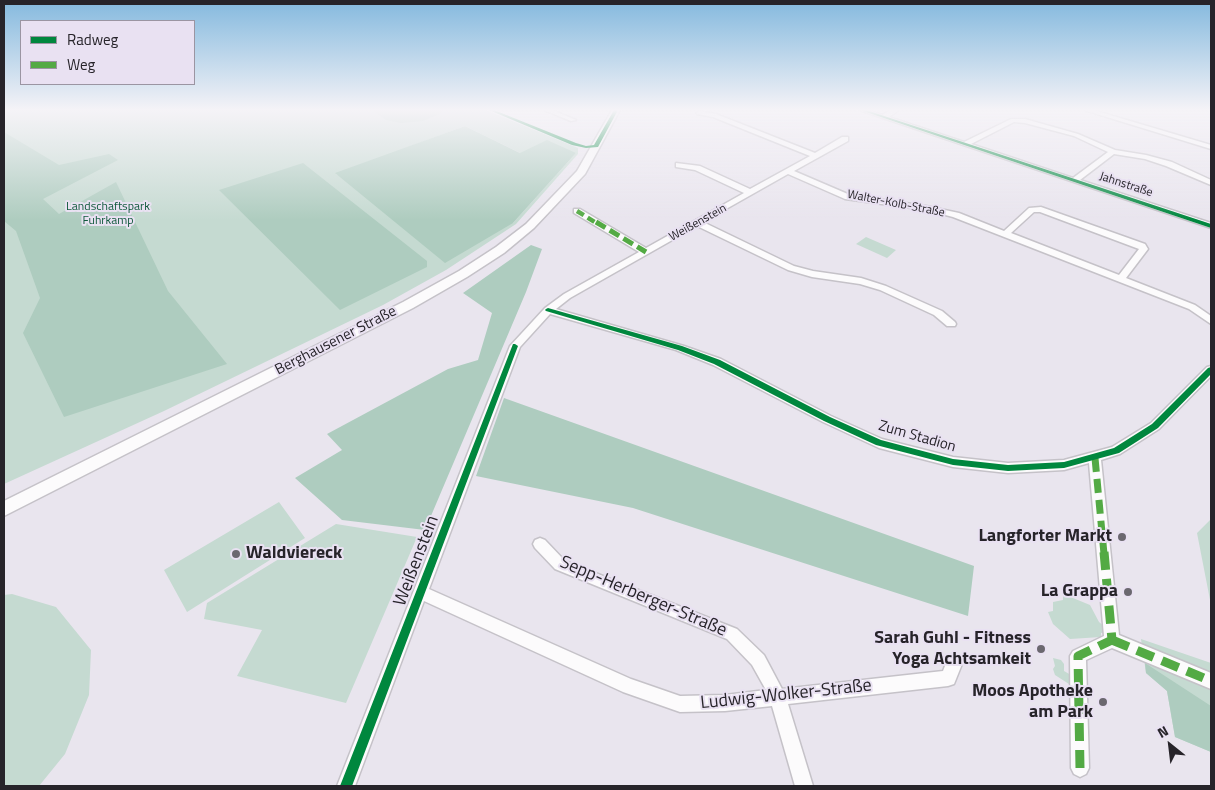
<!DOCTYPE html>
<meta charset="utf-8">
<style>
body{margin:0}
#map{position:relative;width:1215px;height:790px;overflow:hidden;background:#e9e5ee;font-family:"Titillium Web",sans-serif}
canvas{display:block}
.frame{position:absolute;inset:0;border:5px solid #27242a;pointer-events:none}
.legend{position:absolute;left:20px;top:20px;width:175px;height:65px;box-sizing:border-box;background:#e9e1f2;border:1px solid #9b95a2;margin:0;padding:6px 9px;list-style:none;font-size:15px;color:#27242a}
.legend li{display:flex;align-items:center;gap:10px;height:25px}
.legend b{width:25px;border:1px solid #9b95a2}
.north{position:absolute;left:1145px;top:720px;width:50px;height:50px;-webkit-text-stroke:4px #e9e1f2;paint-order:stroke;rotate:331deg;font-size:14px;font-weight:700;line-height:20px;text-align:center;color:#27242a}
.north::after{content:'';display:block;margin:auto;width:18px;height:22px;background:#27242a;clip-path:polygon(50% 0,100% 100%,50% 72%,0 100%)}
</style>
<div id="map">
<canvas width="1215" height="790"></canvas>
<div class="frame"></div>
<ul class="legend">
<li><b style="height:6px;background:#00873e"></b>Radweg</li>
<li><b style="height:6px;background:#53aa44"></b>Weg</li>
</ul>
<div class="north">N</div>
</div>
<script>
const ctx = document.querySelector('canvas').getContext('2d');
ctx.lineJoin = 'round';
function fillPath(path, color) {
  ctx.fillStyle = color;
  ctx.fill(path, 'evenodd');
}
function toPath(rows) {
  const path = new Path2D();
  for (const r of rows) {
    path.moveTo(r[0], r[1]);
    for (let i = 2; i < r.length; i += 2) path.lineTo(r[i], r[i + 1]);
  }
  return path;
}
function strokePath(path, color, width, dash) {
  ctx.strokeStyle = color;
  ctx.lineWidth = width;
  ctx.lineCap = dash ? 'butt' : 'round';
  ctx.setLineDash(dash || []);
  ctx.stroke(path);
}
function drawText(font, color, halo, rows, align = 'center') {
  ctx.font = font + ' "Titillium Web",sans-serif';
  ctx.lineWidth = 4;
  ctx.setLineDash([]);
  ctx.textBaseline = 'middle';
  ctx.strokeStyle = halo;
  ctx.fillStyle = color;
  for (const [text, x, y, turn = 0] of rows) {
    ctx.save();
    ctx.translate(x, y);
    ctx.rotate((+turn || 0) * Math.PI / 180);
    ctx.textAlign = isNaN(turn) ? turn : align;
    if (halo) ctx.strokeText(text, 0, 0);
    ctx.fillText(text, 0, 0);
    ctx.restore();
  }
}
fillPath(toPath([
 [4,110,486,110,578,148,578,154,516,224,446,270,383,305,164,411,4,484],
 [465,126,520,153,576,153,513,223,336,174],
 [866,237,896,250,887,258,856,244],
 [279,502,305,538,187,612,164,570],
 [1211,519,1211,605,1197,533],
 [336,524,417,537,346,703,237,676,262,630,204,619,207,603],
 [12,594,56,607,91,650,89,695,65,754,39,786,4,786,4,595],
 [1063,596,1068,596,1090,605,1099,622,1105,627,1106,632,1101,633,1101,637,1070,639,1053,624,1048,612,1053,611,1053,602,1063,600],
 [1141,639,1211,663,1211,752,1175,737,1167,691,1146,673],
 [1053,658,1061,660,1064,664,1064,671,1071,675,1074,681,1069,684,1055,675,1053,669,1055,666]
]), '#c5dad1');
fillPath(toPath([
 [372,110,443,110,440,114,423,121,401,123,386,120],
 [465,126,520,153,547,140,576,153,513,223,445,263,335,173],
 [4,132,59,165,109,154,118,160,43,199,59,214,116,182,168,291,227,364,64,417,23,333,40,298,16,231,4,221],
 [303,163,427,261,427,267,340,310,219,190],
 [531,245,542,249,526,292,425,530,342,520,295,478,342,450,327,434,448,369,478,360,492,313,463,293],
 [504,398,974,566,968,616,633,508,476,476],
 [1145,663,1211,706,1211,752,1175,737,1167,691,1146,673]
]), '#aeccbf');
const street = toPath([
 [544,110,552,110,576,120,571,121,544,110],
 [859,110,868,110,882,115,891,110,899,110,889,117,964,142,1011,119,1025,119,1078,134,1115,150,1146,155,1172,162,1211,180,1211,185,1166,166,1145,159,1114,154,1080,180,1211,223,1211,228,859,110],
 [1014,122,1025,123,1074,136,1108,152,1073,178,971,144,1014,122],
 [1084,110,1093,110,1211,145,1211,149,1084,110],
 [699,111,716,114,815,153,842,137,848,137,848,141,794,171,850,195,926,206,959,213,1004,231,1029,208,1041,207,1145,244,1148,249,1126,278,1195,305,1211,316,1211,324,1189,309,953,217,926,210,845,199,788,174,703,222,794,266,813,271,861,278,886,286,942,311,955,322,956,324,955,326,947,326,934,315,880,290,860,284,812,277,788,270,697,226,570,298,556,309,684,346,721,359,831,416,882,439,953,457,1008,463,1064,460,1112,447,1151,423,1207,367,1211,366,1211,376,1159,429,1120,454,1101,460,1119,635,1211,673,1211,689,1112,648,1086,660,1089,768,1086,774,1080,777,1074,774,1071,768,1070,656,1073,651,1104,636,1089,463,1064,470,1008,473,953,467,879,448,823,422,713,365,676,350,550,314,520,347,429,589,631,679,680,696,725,695,766,690,752,665,727,639,555,569,535,548,533,544,535,540,540,538,545,540,565,561,737,629,764,655,782,689,943,671,948,658,954,656,960,658,962,664,954,684,948,686,788,704,813,786,795,786,772,706,725,711,680,712,623,692,424,601,355,786,337,786,510,346,545,308,564,294,639,252,574,213,574,209,580,209,646,248,744,193,695,170,676,167,676,163,700,166,750,189,810,156,713,117,697,114,696,113,699,111],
 [1034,212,1040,212,1139,249,1119,275,1011,233,1034,212]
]);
const secondary = toPath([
 [612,110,620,110,585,174,534,228,504,253,467,277,413,308,4,516,4,501,403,302,459,271,496,247,526,224,577,171,612,110]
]);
strokePath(street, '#c5c2c8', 3);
strokePath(secondary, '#c5c2c8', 3);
fillPath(street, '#fcfbfc');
fillPath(secondary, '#fcfbfc');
strokePath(toPath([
 [577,211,598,224]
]), '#53aa44', 4.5, [8, 4.5]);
strokePath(toPath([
 [596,222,646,252]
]), '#53aa44', 5, [11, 5]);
strokePath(toPath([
 [1095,458,1104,554]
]), '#53aa44', 7, [14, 7]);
strokePath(toPath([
 [1104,552,1112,640],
 [1112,640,1211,681],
 [1080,768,1078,656,1112,640]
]), '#53aa44', 9, [18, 9]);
fillPath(toPath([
 [489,110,494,110,576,143,586,146,594,145,614,110,618,110,598,147,586,148,572,145,489,110],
 [860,110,866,110,1211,224,1211,228,860,110],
 [548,308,682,346,720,360,830,417,881,440,953,459,1008,465,1064,462,1114,448,1152,424,1208,368,1211,367,1211,374,1158,428,1119,453,1064,468,1008,471,953,465,876,445,824,421,714,364,678,350,546,311,545,310,546,309,548,308],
 [513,344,515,344,518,346,352,786,340,786,513,344]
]), '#00873e');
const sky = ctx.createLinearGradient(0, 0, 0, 220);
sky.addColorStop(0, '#84b9de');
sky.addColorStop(0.5, '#f5f3f7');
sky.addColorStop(1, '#f5f3f700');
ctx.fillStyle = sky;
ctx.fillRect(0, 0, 1215, 220);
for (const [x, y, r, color] of [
 [1122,537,5,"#6b686f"],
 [236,554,5,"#6b686f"],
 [1128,592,5,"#6b686f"],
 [1041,649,5,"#6b686f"],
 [1103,702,5,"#6b686f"]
]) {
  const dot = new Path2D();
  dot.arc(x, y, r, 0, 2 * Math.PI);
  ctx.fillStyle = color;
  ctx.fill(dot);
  strokePath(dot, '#e9e1f2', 2);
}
drawText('12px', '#27242a', '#e9e1f2', [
 ["Jahnstraße",1126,185,18],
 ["Walter-Kolb-Straße",896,204,11],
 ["Weißenstein",698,223,-29]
]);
drawText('12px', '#10593c', '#e9e1f2', [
 ["Landschaftspark",108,207],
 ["Fuhrkamp",108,221]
]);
drawText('15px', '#27242a', '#e9e1f2', [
 ["Berghausener Straße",336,341,-27],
 ["Zum Stadion",917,437,16]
]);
drawText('bold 18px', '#27242a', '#e9e1f2', [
 ["Langforter Markt",1112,537],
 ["Waldviereck",246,554,"left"],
 ["La Grappa",1118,592],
 ["Sarah Guhl - Fitness",1031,639],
 ["Yoga Achtsamkeit",1031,660],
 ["Moos Apotheke",1093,692],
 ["am Park",1093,713]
], 'right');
drawText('18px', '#27242a', '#e9e1f2', [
 ["Weißenstein",417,561,-69],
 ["Sepp-Herberger-Straße",643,597,23],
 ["Ludwig-Wolker-Straße",786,695,-6]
]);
</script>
